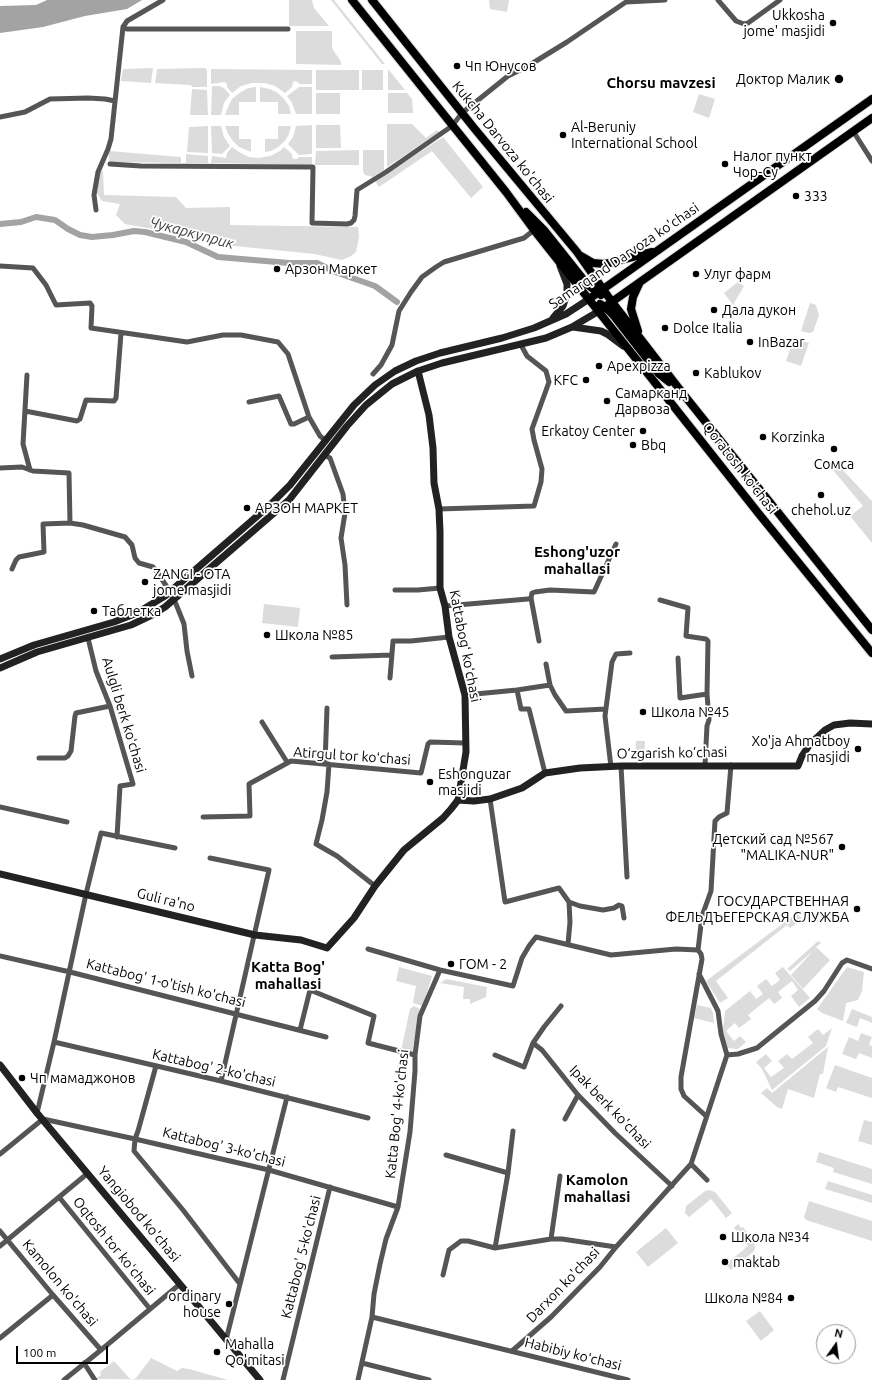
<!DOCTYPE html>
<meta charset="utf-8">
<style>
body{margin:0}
#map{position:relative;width:872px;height:1380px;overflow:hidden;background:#fff;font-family:Ubuntu,sans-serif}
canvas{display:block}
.north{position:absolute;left:816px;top:1324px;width:40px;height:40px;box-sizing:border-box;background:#fff;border:1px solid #999;border-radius:50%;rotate:14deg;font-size:11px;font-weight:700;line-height:16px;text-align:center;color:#000}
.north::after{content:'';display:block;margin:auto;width:14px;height:18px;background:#000;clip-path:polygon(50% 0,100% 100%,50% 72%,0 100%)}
.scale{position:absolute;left:16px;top:1346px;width:92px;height:18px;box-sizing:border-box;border:2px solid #000;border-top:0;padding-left:5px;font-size:12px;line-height:14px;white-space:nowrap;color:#000;-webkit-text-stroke:3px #fff;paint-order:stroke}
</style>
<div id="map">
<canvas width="872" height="1380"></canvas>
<div class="north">N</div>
<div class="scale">100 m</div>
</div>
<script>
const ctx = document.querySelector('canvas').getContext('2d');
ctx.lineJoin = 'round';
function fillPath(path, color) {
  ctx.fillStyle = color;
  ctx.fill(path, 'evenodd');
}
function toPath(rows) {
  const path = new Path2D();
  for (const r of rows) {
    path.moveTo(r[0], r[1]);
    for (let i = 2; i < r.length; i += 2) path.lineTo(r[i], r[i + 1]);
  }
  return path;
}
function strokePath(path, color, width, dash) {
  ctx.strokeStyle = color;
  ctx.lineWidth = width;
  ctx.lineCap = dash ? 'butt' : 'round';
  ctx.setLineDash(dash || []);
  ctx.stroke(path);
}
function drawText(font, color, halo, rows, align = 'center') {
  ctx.font = font + ' Ubuntu,sans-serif';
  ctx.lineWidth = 3.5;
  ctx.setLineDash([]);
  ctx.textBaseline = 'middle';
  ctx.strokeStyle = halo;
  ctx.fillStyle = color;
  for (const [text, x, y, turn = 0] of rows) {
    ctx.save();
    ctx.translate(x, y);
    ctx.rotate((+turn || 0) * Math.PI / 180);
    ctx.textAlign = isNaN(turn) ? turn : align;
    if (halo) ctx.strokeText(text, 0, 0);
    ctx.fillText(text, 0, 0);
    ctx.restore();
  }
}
fillPath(toPath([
 [289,0,312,0,314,8,329,26,289,26],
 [331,0,334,0,385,64,382,64],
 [489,0,509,0,507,12,490,9],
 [296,31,332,31,332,48,341,62,341,65,296,64],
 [153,68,151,83,121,81,123,69],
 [205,68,207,70,207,87,192,87,191,85,155,83,157,69],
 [211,69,312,70,312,84,300,84,296,81,293,82,292,87,285,93,275,86,264,83,252,83,241,86,232,93,227,87,227,84,225,82,211,84],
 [316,70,359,70,359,90,316,90],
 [362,70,383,70,383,90,362,90],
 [388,70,389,70,405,90,388,90],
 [212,86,220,86,225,89,230,95,224,103,221,115,211,115],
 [254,87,256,87,256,102,239,102,239,115,225,115,228,107,232,99,238,94,246,89],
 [260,87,270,89,278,93,284,99,289,106,291,114,278,114,278,102,260,102],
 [299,87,312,87,312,114,296,114,292,103,287,96],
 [192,89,207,90,208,115,190,115],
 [316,93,340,93,340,114,316,114],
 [388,93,407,93,412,99,413,113,388,113],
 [699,94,715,99,709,118,693,112],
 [387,124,412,124,426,138,437,130,439,132,387,167],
 [312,125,312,154,299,155,288,144,293,137,296,126],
 [316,125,340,125,341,148,316,148],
 [208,126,208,153,187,152,189,127],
 [211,126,221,126,224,137,230,146,222,154,212,153],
 [225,126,239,126,239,139,251,139,251,152,239,147,233,141,228,134],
 [278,126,291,126,289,134,285,141,278,147,271,151,265,152,265,139,278,139],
 [443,137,483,187,471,198,432,151,379,187,375,181],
 [232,147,239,152,249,157,259,158,270,156,280,151,284,147,292,154,292,157,294,159,297,159,299,157,312,157,312,165,211,163,212,156,226,158,227,153],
 [359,150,359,165,315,165,316,151],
 [363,150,384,150,384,170,373,177,365,175,363,171],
 [109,151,181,157,181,163,109,162],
 [186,154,208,156,208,163,186,163],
 [100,171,103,171,104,195,176,197,186,208,230,207,230,225,358,227,359,237,356,252,351,256,342,260,314,254,225,245,175,233,125,224,116,215,120,204,102,201,97,193],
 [738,282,744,286,733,305,724,293],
 [810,303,816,305,819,315,813,332,809,333,801,331],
 [794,338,809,343,801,366,786,361],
 [838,465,872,501,872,543,850,516,863,506,832,469],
 [264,604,300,608,298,627,262,623],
 [636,741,645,741,644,759,635,759],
 [797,913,802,919,790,928,787,925,716,981,728,998,720,1003,706,981],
 [818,941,821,943,816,947,830,960,803,989,791,975,813,951,790,971,787,969],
 [399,967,432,976,423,1006,413,1003,416,986,396,981],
 [783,967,810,998,799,1007,791,996,798,990,792,981,778,992,782,998,774,1004,769,998,748,1015,751,1019,739,1028,735,1023,726,1031,734,1041,740,1036,746,1042,738,1049,727,1048,722,1040,725,1011,750,991,756,999,763,994,757,986,766,979,772,986,780,980,775,973],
 [847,967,864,972,862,991,858,1000,846,1003,843,1021,822,1013,817,1009],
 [446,979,487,987,486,997,470,1004,470,999,463,999,464,987,440,983],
 [697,1005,711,1008,713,1013,714,1023,694,1018],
 [414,1006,420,1009,412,1053,401,1051,410,1009],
 [852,1009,872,1017,872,1023,860,1018,857,1027,846,1023],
 [832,1028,826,1046,772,1090,762,1069,756,1062,766,1054,772,1061,764,1068,771,1077,784,1068,778,1061,787,1054,792,1059,813,1043,808,1037,818,1029,823,1035],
 [861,1033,872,1037,869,1045,872,1046,872,1058,859,1053,856,1059,842,1054,849,1037,858,1041],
 [828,1047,823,1074,820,1074,814,1098,788,1089,782,1109,777,1107,761,1093,767,1088,772,1093],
 [835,1065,872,1078,872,1098,838,1087,836,1092,826,1088],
 [864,1120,872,1122,872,1145,858,1141],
 [819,1152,872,1169,872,1184,833,1172,834,1168,816,1162],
 [828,1181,872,1195,872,1203,825,1189],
 [709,1190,715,1192,732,1213,726,1218,711,1199,689,1217,685,1213,686,1206,705,1191],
 [809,1201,872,1221,872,1241,806,1220,804,1217],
 [738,1224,741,1228,743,1227,754,1241,755,1249,753,1252,731,1270,726,1264,748,1246,734,1228],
 [666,1228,678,1243,648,1267,636,1252],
 [760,1311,774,1330,761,1341,746,1321],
 [151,1358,177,1371,182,1368,189,1369,228,1380,95,1379,101,1375,100,1372,114,1361,131,1380,136,1378]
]), '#dcdcdc');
fillPath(toPath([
 [47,0,142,0,127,9,85,16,43,27,0,33,0,6,36,5]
]), '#a3a3a3');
strokePath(toPath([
 [0,224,21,222,36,217,55,220,68,229,80,235,92,237,113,235,134,231,145,232,186,242,218,257,289,263,317,263,335,272,375,286,397,302]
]), '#a3a3a3', 6);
const primary = toPath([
 [352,0,506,192,534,230,759,514,872,653],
 [372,0,474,128,577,252,612,302,684,395,872,630],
 [526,212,544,230,587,284,601,295],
 [581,256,593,263,605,264,652,252],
 [589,299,872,99],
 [600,304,605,307,614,316,659,374,669,382],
 [599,311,872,118],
 [638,331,631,309,633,297,639,284]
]);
strokePath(primary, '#dbdbdb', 10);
strokePath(toPath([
 [718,0,736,21,744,24,748,23,780,0],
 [127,29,288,29],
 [0,117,25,112,50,99,88,98,105,99,115,101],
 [853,131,872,161],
 [110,164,141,166,313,167,312,223,347,224,351,223,354,220,355,216,357,190,386,172,452,126,462,113,508,76,528,66,567,42,626,2,665,0],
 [96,210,94,195,98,172,108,149,111,139,123,27,127,21,163,0],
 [0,266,33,268,46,285,56,305,90,303,92,306,91,328,187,342,223,335,241,335,278,342,288,354,309,417,320,436,325,440],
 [373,374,381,365,392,345,399,311,411,292,422,277,436,267,444,262,524,238,534,230],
 [27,375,23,444,30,470],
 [249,402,279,396,291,424,294,424,309,417],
 [25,411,77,421,80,419,86,400,114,401,116,398,121,333],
 [324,455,330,458,343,494,345,513,341,538,345,565,347,605],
 [0,468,22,467,33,471,69,473,70,523],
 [439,509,534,506,541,482,542,469,534,440,532,429,549,382,546,371,527,356,521,345],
 [12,569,16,560,19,557,44,552,43,524,70,523,83,525,125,537,132,545,135,558,139,563,153,567,157,572,167,587,176,604,184,624,187,651,192,676],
 [395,590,418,590,440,588],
 [531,598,539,641],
 [660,600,688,608,686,636,706,639,708,641,707,694,709,720,707,726,705,765],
 [445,606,528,599,531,598,532,593,535,592,550,590,594,592,616,544],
 [88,638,96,671,110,706,133,784,120,786,117,837],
 [332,657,392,655],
 [678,658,680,698,707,694],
 [546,664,550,685,555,695,566,711,606,709],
 [390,678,393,641,411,641,449,637],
 [517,690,521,709,529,709,545,773],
 [465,695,517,690,550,685],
 [262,722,287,762],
 [39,758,65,758,68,756,71,751,75,716,76,713,110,706],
 [325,764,327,708],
 [329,764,327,792,322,820,316,844,337,856,375,886],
 [621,766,627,877],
 [611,767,605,716,612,662,616,654,630,653],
 [490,799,505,902,559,888,569,902,570,922,568,944],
 [0,807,67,822],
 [203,817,250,816,249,784,291,761,421,773,428,744,430,742,465,743],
 [210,858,269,870,221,1081],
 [569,902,580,906,603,910,614,908,619,905,622,906,624,918],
 [368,949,440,970,513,986,522,958,529,946,536,937,611,955,676,949,698,950],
 [698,950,702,916,711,891,715,821,719,817,727,813,731,765],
 [698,950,701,954,702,959,681,1077,681,1089,684,1096,706,1116],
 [0,956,70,972,326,1037],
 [699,974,718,1011,721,1034,727,1055],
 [300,1030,310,990,374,1016,368,1043,415,1055],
 [54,1042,221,1081,368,1118],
 [533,1043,542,1050,578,1095,615,1133,672,1186],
 [495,1055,524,1067,533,1043,544,1027,561,1006],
 [727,1055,738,1054,757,1048,815,1001,824,991,842,963,847,960,872,969],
 [156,1066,138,1131,135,1139,134,1151,183,1210,240,1284],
 [37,1113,54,1042,86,894,101,833,175,848],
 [565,1119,578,1095],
 [0,1154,43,1119,135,1139,269,1170,398,1207],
 [446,1155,508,1173],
 [691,1164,707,1180],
 [59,1197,150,1309],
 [0,1231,53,1295,101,1350],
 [551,1239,560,1176],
 [0,1246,88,1173],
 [495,1248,508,1173,513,1131],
 [443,1275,449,1250,461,1241,468,1241,495,1248,551,1239,562,1239,616,1247],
 [372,1317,628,1380],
 [0,1338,53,1295],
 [226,1340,287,1097],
 [512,1351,551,1317,600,1267,616,1247,691,1164,727,1055],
 [84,1363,95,1380],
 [362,1363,429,1380],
 [64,1380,101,1350,180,1284],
 [283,1380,330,1187],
 [358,1380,372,1317,374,1294,380,1264,386,1239,398,1207,410,1132,415,1071,415,1055,420,1016,440,970]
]), '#555', 5);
strokePath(toPath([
 [553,318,563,306,567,294,567,284,560,266],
 [573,327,601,331,607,334,623,346],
 [0,659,34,645,114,622,137,613,165,596,270,505,290,485,354,405,375,385,395,371,416,361,440,353,502,338,534,328,566,314,589,299],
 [0,668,37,652,131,625,152,615,165,607,289,500,347,426,366,405,392,384,418,371,442,363,546,338,572,327,599,311],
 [458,800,474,801,490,799,522,788,545,773,580,768,621,766,798,766,802,756,810,744,825,730,834,725,850,723,872,724],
 [0,874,255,935,301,940,327,948,354,918,375,886,404,850,443,818,451,809,458,800,466,752,465,695,449,637,445,606,440,588,440,532,439,509,434,483,433,448,429,415,418,371],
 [0,1065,37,1113,260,1380]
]), '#222', 7);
strokePath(primary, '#000', 8);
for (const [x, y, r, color] of [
 [833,23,4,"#000"],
 [457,66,4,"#000"],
 [839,79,5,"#000"],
 [563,135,4,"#000"],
 [725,164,4,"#000"],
 [796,196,4,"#000"],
 [277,269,4,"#000"],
 [696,274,4,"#000"],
 [714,310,4,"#000"],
 [665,328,4,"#000"],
 [750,342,4,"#000"],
 [599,366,4,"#000"],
 [696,373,4,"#000"],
 [586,380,4,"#000"],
 [607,401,4,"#000"],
 [643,431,4,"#000"],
 [763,437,4,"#000"],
 [633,445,4,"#000"],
 [834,449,4,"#000"],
 [821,495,4,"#000"],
 [247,508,4,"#000"],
 [145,582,4,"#000"],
 [94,611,4,"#000"],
 [267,635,4,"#000"],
 [643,712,4,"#000"],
 [858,749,4,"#000"],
 [430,782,4,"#000"],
 [842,847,4,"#000"],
 [857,909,4,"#000"],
 [451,964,4,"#000"],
 [22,1078,4,"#000"],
 [723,1237,4,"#000"],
 [725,1262,4,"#000"],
 [791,1298,4,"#000"],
 [229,1304,4,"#000"],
 [217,1352,4,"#000"]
]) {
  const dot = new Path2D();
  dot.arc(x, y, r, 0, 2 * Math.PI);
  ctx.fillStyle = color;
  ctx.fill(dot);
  strokePath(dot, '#fff', 1.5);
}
drawText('14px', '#000', '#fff', [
 ["Ukkosha",825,15,"right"],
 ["jome' masjidi",825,31,"right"],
 ["Чп Юнусов",465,66],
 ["Доктор Малик",830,79,"right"],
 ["Al-Beruniy",571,127],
 ["International School",571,143],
 ["Налог пункт",733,156],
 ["Чор-Су",733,172],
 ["333",804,196],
 ["Арзон Маркет",285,269],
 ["Улуг фарм",704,274],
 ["Дала дукон",722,310],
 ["Dolce Italia",673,328],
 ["InBazar",758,342],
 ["Apexpizza",607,366],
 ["Kablukov",704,373],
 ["KFC",578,380,"right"],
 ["Самарканд",615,393],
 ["Дарвоза",615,409],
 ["Erkatoy Center",635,431,"right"],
 ["Korzinka",771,437],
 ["Bbq",641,445],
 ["Сомса",834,464,"center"],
 ["АРЗОН МАРКЕТ",255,508],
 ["chehol.uz",821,510,"center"],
 ["ZANGI - OTA",153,574],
 ["jome masjidi",153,590],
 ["Таблетка",102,611],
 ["Школа №85",275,635],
 ["Школа №45",651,712],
 ["Xo'ja Ahmatboy",850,741,"right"],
 ["masjidi",850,757,"right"],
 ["Eshonguzar",438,774],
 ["masjidi",438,790],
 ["Детский сад №567",834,839,"right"],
 ["\"MALIKA-NUR\"",834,855,"right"],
 ["ГОСУДАРСТВЕННАЯ",849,901,"right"],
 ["ФЕЛЬДЪЕГЕРСКАЯ СЛУЖБА",849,917,"right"],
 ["ГОМ - 2",459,964],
 ["Чп мамаджонов",30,1078],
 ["Школа №34",731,1237],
 ["maktab",733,1262],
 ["ordinary",221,1296,"right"],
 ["house",221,1312,"right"],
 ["Школа №84",783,1298,"right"],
 ["Mahalla",225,1344],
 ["Qo'mitasi",225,1360]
], 'left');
drawText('14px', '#000', '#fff', [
 ["Kukcha Darvoza ko'chasi",503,142,51],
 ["Samarqand Darvoza ko'chasi",624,256,-34],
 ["Qoratosh ko'chasi",740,468,52],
 ["Kattabogʻ koʻchasi",465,646,79],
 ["Aulgli berk koʻchasi",124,715,73],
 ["O‘zgarish ko‘chasi",672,753,-1],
 ["Atirgul tor koʻchasi",352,756,4],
 ["Guli ra'no",166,900,14],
 ["Kattabog' 1-o'tish ko'chasi",166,983,14],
 ["Kattabog' 2-ko'chasi",214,1068,13],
 ["Ipak berk ko'chasi",610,1107,46],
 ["Katta Bog' 4-ko'chasi",397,1114,-84],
 ["Kattabog' 3-ko'chasi",224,1147,14],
 ["Yangiobod ko'chasi",139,1214,50],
 ["Oqtosh tor koʻchasi",114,1246,51],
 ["Kattabog' 5-ko'chasi",301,1257,-76],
 ["Kamolon ko'chasi",60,1283,50],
 ["Darxon ko'chasi",563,1285,-46],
 ["Habibiy koʻchasi",573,1354,14]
]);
drawText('bold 15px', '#000', '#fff', [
 ["Chorsu mavzesi",661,83],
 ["Eshong'uzor",577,552],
 ["mahallasi",577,569],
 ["Katta Bog'",288,967],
 ["mahallasi",288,984],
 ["Kamolon",597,1180],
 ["mahallasi",597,1197]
]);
drawText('italic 15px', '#444', '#fff', [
 ["Чукаркуприк",192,233,15]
]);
</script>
